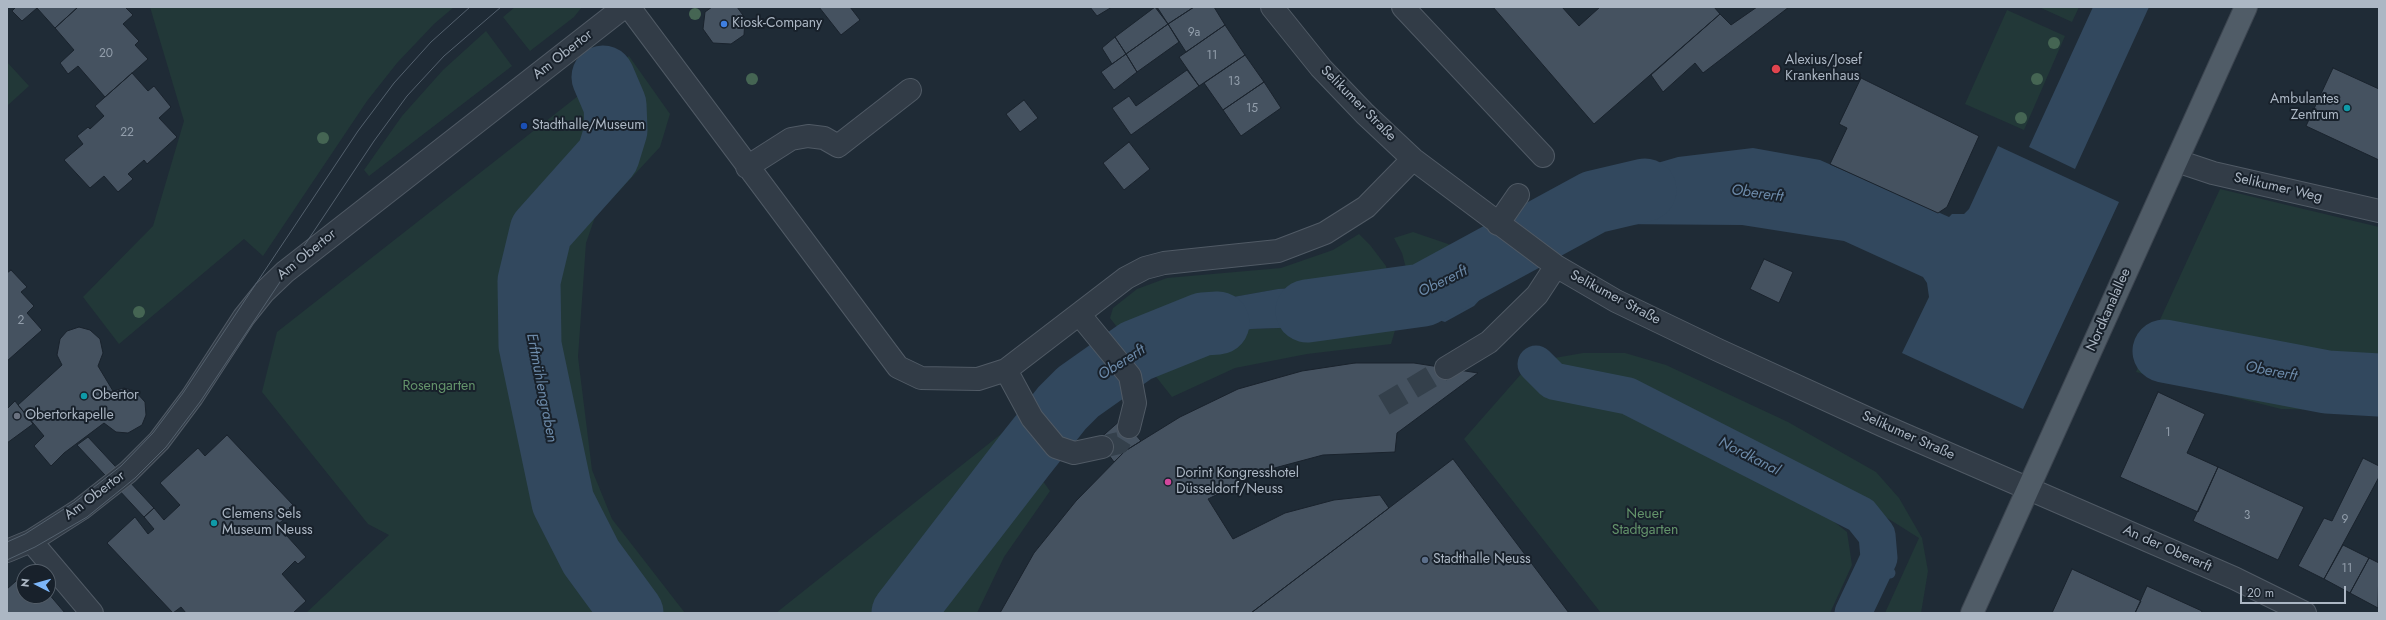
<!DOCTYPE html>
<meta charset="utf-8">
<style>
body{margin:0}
#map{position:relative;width:2386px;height:620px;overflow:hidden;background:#1f2b36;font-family:Jost,sans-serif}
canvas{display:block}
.frame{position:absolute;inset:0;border:8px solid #acb7c4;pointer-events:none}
.north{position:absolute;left:16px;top:564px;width:40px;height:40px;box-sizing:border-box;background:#18212b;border:1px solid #535d68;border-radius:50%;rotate:276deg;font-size:11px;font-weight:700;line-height:16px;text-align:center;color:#acb7c4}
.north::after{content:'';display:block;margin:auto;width:14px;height:18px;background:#7cb6f9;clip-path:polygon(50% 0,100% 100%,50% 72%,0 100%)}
.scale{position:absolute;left:2240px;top:586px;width:106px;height:18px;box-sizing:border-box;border:2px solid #acb7c4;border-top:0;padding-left:5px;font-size:12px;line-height:14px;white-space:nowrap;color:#acb7c4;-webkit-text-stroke:3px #18212b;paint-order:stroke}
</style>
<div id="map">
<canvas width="2386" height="620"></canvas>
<div class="frame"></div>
<div class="north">N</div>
<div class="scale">20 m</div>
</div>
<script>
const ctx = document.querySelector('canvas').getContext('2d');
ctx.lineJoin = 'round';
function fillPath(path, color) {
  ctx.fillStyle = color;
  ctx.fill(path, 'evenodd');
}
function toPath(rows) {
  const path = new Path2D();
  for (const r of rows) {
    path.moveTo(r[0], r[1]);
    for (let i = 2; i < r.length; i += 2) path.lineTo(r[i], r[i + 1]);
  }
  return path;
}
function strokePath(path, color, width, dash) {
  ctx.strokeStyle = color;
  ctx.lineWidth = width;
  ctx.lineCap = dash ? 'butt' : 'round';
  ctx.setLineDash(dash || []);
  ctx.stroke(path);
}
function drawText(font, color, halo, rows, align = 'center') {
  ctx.font = font + ' Jost,sans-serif';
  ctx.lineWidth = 4;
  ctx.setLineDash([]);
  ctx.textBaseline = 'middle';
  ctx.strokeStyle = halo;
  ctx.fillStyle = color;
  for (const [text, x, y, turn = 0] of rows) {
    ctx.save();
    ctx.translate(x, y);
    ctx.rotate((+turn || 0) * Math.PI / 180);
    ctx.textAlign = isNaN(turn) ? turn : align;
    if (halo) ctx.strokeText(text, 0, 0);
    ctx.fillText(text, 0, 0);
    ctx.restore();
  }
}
fillPath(toPath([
 [150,7,454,7,434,24,397,63,367,101,263,256,244,239,119,344,83,297,153,226,184,121],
 [515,7,582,7,574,17,530,51,503,17],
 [2039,7,2079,7,2072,22],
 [2007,10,2065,36,2024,130,1965,104],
 [486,31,512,66,369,176,364,170,402,116,443,70],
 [629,56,670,114,660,147,595,217,586,243,578,357,592,470,612,519,685,613,306,613,389,535,368,524,262,392,277,332],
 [7,62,29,86,7,106],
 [2220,189,2379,227,2379,360,2340,358,2267,346,2175,324,2159,365,2223,386,2261,396,2310,401,2379,404,2379,411,2281,409,2136,372],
 [1413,232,1451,245,1410,283,1402,253,1394,238],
 [1359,234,1370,245,1386,266,1389,281,1279,289,1194,304,1154,314,1123,335,1110,318,1113,308,1137,289,1167,278,1281,268,1333,250],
 [1396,317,1396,327,1391,344,1307,354,1235,368,1172,397,1146,364,1180,347,1251,329,1336,326],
 [1583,353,1625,353,1666,365,1788,422,1876,472,1899,498,1922,538,1928,571,1921,613,1885,613,1919,538,1865,504,1642,386,1543,360],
 [1522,373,1539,392,1621,408,1823,513,1847,532,1852,565,1830,613,1601,613,1464,439],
 [1006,430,1050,491,1004,557,977,613,776,613]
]), '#223838');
fillPath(toPath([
 [2093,7,2149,7,2075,169,2029,147],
 [1998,146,2119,202,2023,409,1902,353,1929,297,1927,283,1923,277,1844,241,1742,225,1613,224,1590,235,1549,209,1592,182,1678,157,1753,148,1820,160,1949,217,1952,214,1964,214,1969,209],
 [1451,245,1485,267,1488,272,1489,282,1485,294,1474,306,1445,322,1416,313,1410,283],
 [1389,281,1396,317,1336,326,1251,329,1180,347,1146,364,1123,335,1154,314,1194,304,1278,289],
 [2175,324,2267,346,2340,358,2379,360,2379,404,2310,401,2261,396,2159,365],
 [1092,363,1109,384,1072,421,1052,396],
 [1012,440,1035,471,965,573,932,613,876,613,952,514]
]), '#32485e');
strokePath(toPath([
 [1879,558,1890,573]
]), '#32485e', 11);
strokePath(toPath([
 [1536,364,1553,381,1628,396,1861,515,1877,535,1879,558,1853,613]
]), '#32485e', 37);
strokePath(toPath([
 [603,77,615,105,616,130,608,156,541,231,529,281,530,345,563,502,591,557,632,613],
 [1307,311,1423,295,1594,202,1645,190],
 [2164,351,2327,382,2379,385],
 [903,613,1024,456,1062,408,1078,392,1136,351,1203,324,1218,323]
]), '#32485e', 63);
const building = toPath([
 [16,7,78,7,55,28,37,8,22,21,12,11,16,7],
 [78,7,125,7,133,15,123,24,139,41,135,45,148,59,105,97,78,66,68,74,60,63,74,50,55,28,78,7],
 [712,7,737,7,745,18,744,35,731,44,713,43,703,29,705,12,712,7],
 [819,7,850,7,860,20,841,35,819,7],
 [1090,7,1112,7,1097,16,1090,7],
 [1155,7,1168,24,1126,54,1115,37,1155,7],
 [1157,7,1194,7,1168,24,1157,7],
 [1194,7,1214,7,1225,25,1186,52,1168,24,1194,7],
 [1493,7,1562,7,1579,26,1600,7,1714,7,1720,14,1594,124,1493,7],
 [1757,7,1789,7,1703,73,1695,63,1663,92,1651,75,1720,14,1731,25,1757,7],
 [1168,24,1179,42,1137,72,1126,54,1168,24],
 [1225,25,1245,55,1199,86,1179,57,1225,25],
 [1115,37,1126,54,1112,64,1102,48,1115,37],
 [1126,54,1137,72,1114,90,1101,72,1126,54],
 [1245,55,1264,82,1223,110,1204,83,1245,55],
 [2333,68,2379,89,2379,160,2306,126,2333,68],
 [1187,70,1199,86,1131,135,1112,108,1129,96,1136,106,1187,70],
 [132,73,148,91,154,86,171,107,159,118,177,137,147,164,144,160,128,174,133,179,118,192,104,176,90,188,64,160,83,144,77,136,88,127,90,129,104,116,95,106,132,73],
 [1861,78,1979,136,1947,207,1938,213,1830,164,1847,128,1839,124,1861,78],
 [1264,82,1281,108,1241,136,1223,110,1264,82],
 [1024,100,1038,118,1020,132,1006,114,1024,100],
 [1129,142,1150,169,1124,190,1103,163,1129,142],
 [1764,259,1793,272,1779,303,1750,289,1764,259],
 [11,270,27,287,21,292,34,306,27,313,42,330,7,361,7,273,11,270],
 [79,327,90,330,100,339,103,353,98,366,113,391,124,388,135,391,145,402,146,415,142,425,128,433,116,432,104,423,64,453,51,466,34,446,44,436,18,405,62,365,57,355,60,339,67,331,79,327],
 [1355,363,1414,363,1478,373,1397,433,1395,452,1323,455,1267,470,1208,499,1233,539,1285,513,1334,500,1380,495,1389,508,1251,613,1000,613,1034,553,1076,501,1125,451,1180,417,1238,389,1302,371,1355,363],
 [2158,392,2205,414,2187,453,2218,467,2198,512,2120,477,2158,392],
 [15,401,33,424,7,443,7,409,15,401],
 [1122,419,1141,441,1125,451,1114,462,1098,440,1122,419],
 [227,435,293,505,289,508,293,512,277,525,306,557,298,564,295,561,282,574,306,601,293,613,186,613,181,607,173,613,107,543,135,517,148,534,154,529,144,517,154,508,164,520,180,505,160,483,198,448,205,456,227,435],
 [88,437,154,508,144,517,77,445,88,437],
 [2363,458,2379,466,2379,477,2324,579,2298,566,2324,518,2332,521,2363,458],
 [1453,459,1569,613,1251,613,1389,508,1453,459],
 [2218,467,2304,507,2278,560,2193,521,2218,467],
 [2343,545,2369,558,2350,593,2324,579,2343,545],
 [2369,558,2379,563,2378,608,2350,593,2369,558],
 [2072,569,2141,601,2135,613,2052,613,2072,569],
 [24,574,24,596,48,596,48,593,65,613,7,613,7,589,24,574],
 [2147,586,2202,611,2201,613,2135,613,2147,586]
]);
fillPath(building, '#455260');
strokePath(building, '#1a232d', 1);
strokePath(toPath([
 [1384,405,1446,368],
 [1102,447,1119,443,1129,427]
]), '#34404b', 22, [22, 11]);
const minor = toPath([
 [629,7,898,367,921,378,978,379,1006,370,1126,278,1145,268,1164,263,1278,251,1325,233,1366,207,1413,159],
 [1272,7,1321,68,1365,114,1413,159,1556,266,1616,301,1718,350,1884,426,2234,578,2305,613],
 [1403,7,1543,156],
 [2177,161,2213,173,2379,211],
 [747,167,791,139,808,136,824,138,838,146,910,90],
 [1498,224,1518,195],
 [1079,314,1130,376,1135,403,1129,427],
 [1446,368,1489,342,1537,295,1556,266],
 [1006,370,1032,418,1056,447,1074,453,1102,447],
 [31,541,92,613],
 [7,551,31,541,81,509,128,472,159,441,192,397,244,317,264,292,285,272,624,7]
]);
const major = toPath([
 [1972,613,2246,7]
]);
strokePath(minor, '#505a65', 24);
strokePath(major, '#3c4550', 24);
strokePath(minor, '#323c47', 22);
strokePath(major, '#505c67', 22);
strokePath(toPath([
 [7,542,25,534,75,502,121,466,153,433,183,393,358,131,394,83,431,42,470,7],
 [7,560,35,547,87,517,135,478,166,447,200,402,374,141,407,96,444,56,501,7]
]), '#54616e', 1);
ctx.fillStyle = '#456553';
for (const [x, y] of [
 [695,14],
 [2054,43],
 [752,79],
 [2037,79],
 [2021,118],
 [323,138],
 [139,312]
]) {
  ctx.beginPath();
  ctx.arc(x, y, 6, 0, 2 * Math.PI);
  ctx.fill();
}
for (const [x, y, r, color] of [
 [724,24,4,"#3f7fe0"],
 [1776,69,5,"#e0444e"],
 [2347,108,4,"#0f9aa8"],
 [524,126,4,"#1a4fb4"],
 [84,396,4,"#0f9aa8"],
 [17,416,4,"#6b7280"],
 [1168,482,4,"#d1479c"],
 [214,523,4,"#0f9aa8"],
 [1425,560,4,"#5c6f8a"]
]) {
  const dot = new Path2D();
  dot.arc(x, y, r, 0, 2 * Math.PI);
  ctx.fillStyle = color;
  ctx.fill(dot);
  strokePath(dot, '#18212b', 1.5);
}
drawText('12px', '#929eab', null, [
 ["9a",1194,33],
 ["20",106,54],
 ["11",1212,56],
 ["13",1234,82],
 ["15",1252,109],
 ["22",127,133],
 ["2",21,321],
 ["1",2168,433],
 ["3",2247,516],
 ["9",2345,520],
 ["11",2347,569]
]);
drawText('14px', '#acb7c4', '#18212b', [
 ["Kiosk-Company",732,24],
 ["Alexius/Josef",1785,61],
 ["Krankenhaus",1785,77],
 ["Ambulantes",2339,100,"right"],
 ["Zentrum",2339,116,"right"],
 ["Stadthalle/Museum",532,126],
 ["Obertor",92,396],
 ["Obertorkapelle",25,416],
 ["Dorint Kongresshotel",1176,474],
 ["Düsseldorf/Neuss",1176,490],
 ["Clemens Sels",222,515],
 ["Museum Neuss",222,531],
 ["Stadthalle Neuss",1433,560]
], 'left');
drawText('14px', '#acb7c4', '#18212b', [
 ["Am Obertor",563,55,-38],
 ["Selikumer Straße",1358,104,45],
 ["Selikumer Weg",2278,188,13],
 ["Am Obertor",307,255,-39],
 ["Selikumer Straße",1615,298,28],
 ["Nordkanalallee",2109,310,-66],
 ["Selikumer Straße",1908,436,24],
 ["Am Obertor",95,496,-37],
 ["An der Obererft",2167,549,24]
]);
drawText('14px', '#64946b', '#18212b', [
 ["Rosengarten",439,387],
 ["Neuer",1645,515],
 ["Stadtgarten",1645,531]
]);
drawText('italic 15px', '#6c8aa9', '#18212b', [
 ["Obererft",1757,194,8],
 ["Obererft",1443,282,-26],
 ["Obererft",1122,363,-32],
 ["Obererft",2271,372,11],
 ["Erftmühlengraben",541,388,79],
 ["Nordkanal",1749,457,27]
]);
</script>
